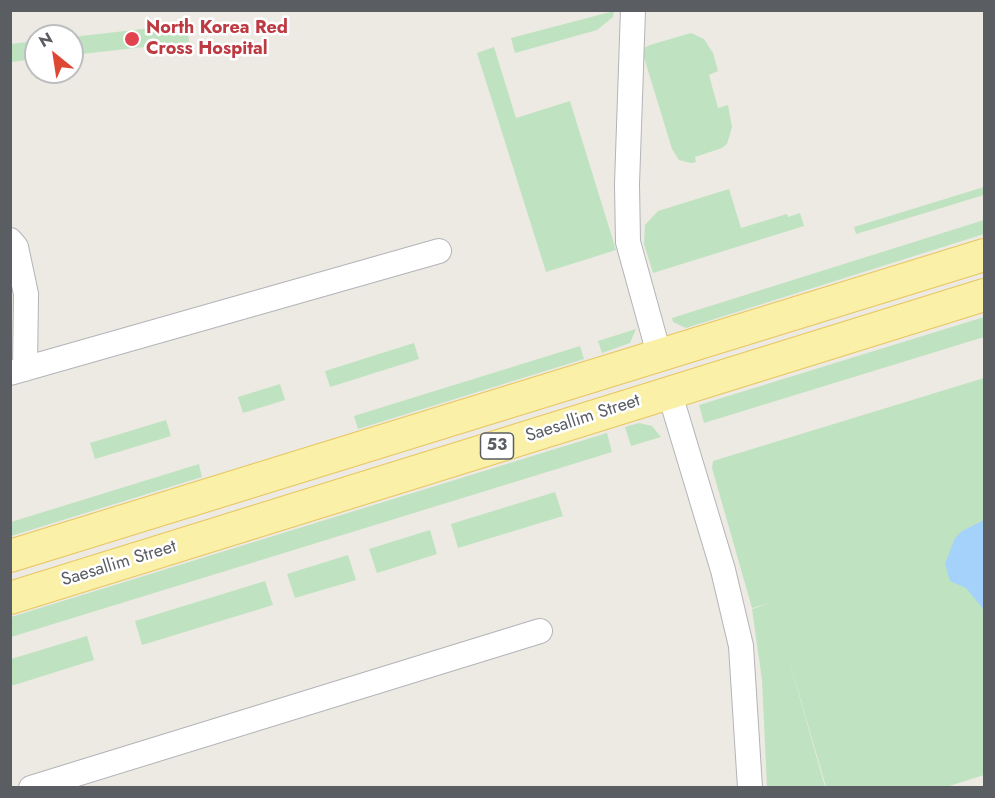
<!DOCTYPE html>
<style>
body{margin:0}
#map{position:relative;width:995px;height:798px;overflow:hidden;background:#eceae2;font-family:Jost,sans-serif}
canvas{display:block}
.frame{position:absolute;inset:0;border:12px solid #5a5d62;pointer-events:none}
.north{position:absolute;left:24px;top:24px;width:60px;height:60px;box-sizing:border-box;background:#fff;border:2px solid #bdbec0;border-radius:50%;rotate:330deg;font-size:16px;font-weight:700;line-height:24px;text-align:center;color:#5a5d62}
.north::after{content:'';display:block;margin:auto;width:21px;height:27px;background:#df4735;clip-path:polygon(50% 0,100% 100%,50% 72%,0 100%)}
</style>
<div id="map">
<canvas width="995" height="798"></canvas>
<div class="frame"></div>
<div class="north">N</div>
</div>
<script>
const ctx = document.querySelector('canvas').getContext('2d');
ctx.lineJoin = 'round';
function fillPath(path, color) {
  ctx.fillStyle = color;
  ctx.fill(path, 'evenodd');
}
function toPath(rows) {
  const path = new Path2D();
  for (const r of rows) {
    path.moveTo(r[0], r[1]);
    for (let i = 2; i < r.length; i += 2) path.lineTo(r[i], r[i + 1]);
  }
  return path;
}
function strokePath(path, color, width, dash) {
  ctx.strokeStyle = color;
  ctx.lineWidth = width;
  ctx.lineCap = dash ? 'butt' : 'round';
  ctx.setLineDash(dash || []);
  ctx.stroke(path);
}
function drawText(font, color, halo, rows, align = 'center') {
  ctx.font = font + ' Jost,sans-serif';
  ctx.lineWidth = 5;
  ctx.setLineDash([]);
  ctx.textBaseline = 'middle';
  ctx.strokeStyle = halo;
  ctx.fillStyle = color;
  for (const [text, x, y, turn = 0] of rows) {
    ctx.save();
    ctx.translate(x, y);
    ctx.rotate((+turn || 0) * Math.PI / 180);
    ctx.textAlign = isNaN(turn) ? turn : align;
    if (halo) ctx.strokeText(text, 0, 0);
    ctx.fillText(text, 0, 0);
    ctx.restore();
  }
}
fillPath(toPath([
 [614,11,613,17,597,30,515,53,511,38],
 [187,24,189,42,72,55,72,37],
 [691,33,704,39,713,53,718,71,709,75,718,108,728,105,732,127,727,144,722,148,695,157,696,162,691,163,679,160,672,149,643,54,644,48,650,45],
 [36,41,36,59,11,62,11,44],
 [494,47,516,118,570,101,616,250,546,272,477,53],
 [984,187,984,195,856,234,854,227],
 [729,189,741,228,787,214,788,217,800,213,804,226,653,273,644,244,645,225,658,211],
 [984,220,984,234,686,328,673,322,672,318],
 [984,317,984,337,704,423,699,405],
 [636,329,630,343,602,353,598,341],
 [414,343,419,359,330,387,325,371],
 [580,346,584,359,358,429,354,416],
 [984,378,984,775,946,787,826,787,786,649,825,787,767,787,762,680,752,609,773,602,752,608,712,468,713,461],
 [280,384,285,400,243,413,238,397],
 [166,420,171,436,95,459,90,443],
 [639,423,652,426,661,437,631,446,625,427],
 [607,433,612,452,11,637,11,617],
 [199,464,202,477,11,536,11,522],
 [555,492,563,516,458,548,451,524],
 [430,530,437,554,377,573,369,549],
 [348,555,356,580,295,598,287,574],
 [265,581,273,605,142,645,135,621],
 [87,636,94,660,11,686,11,659]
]), '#bfe3c0');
fillPath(toPath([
 [984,520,984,610,966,588,950,581,945,564,955,538,962,531]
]), '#a4d2fa');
const minor = toPath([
 [633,10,627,184,628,242,659,354],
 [10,240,16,247,26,294,25,369],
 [10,373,439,251],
 [669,391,723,570,741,646,750,788],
 [31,788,540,631]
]);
const major = toPath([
 [10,556,984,255],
 [10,598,984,295]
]);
strokePath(minor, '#b2b4b8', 26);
strokePath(major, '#e9c65e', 34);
strokePath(minor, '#fff', 24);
strokePath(major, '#faf0a8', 32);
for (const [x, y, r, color] of [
 [132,39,8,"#e0444e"]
]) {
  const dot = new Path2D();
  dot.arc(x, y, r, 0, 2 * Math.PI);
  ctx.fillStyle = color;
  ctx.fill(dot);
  strokePath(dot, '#fff', 2);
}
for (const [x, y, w] of [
 [497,446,33]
]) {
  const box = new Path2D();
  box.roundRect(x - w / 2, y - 13, w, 26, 4.5);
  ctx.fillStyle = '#fff';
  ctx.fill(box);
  strokePath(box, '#5a5d62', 1.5);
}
drawText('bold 16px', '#5a5d62', null, [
 ["53",497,446]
]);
drawText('bold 18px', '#be3a42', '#fff', [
 ["North Korea Red",146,29],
 ["Cross Hospital",146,50]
], 'left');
drawText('18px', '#5a5d62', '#fff', [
 ["Saesallim Street",583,419,-18],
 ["Saesallim Street",119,564,-17]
]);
</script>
